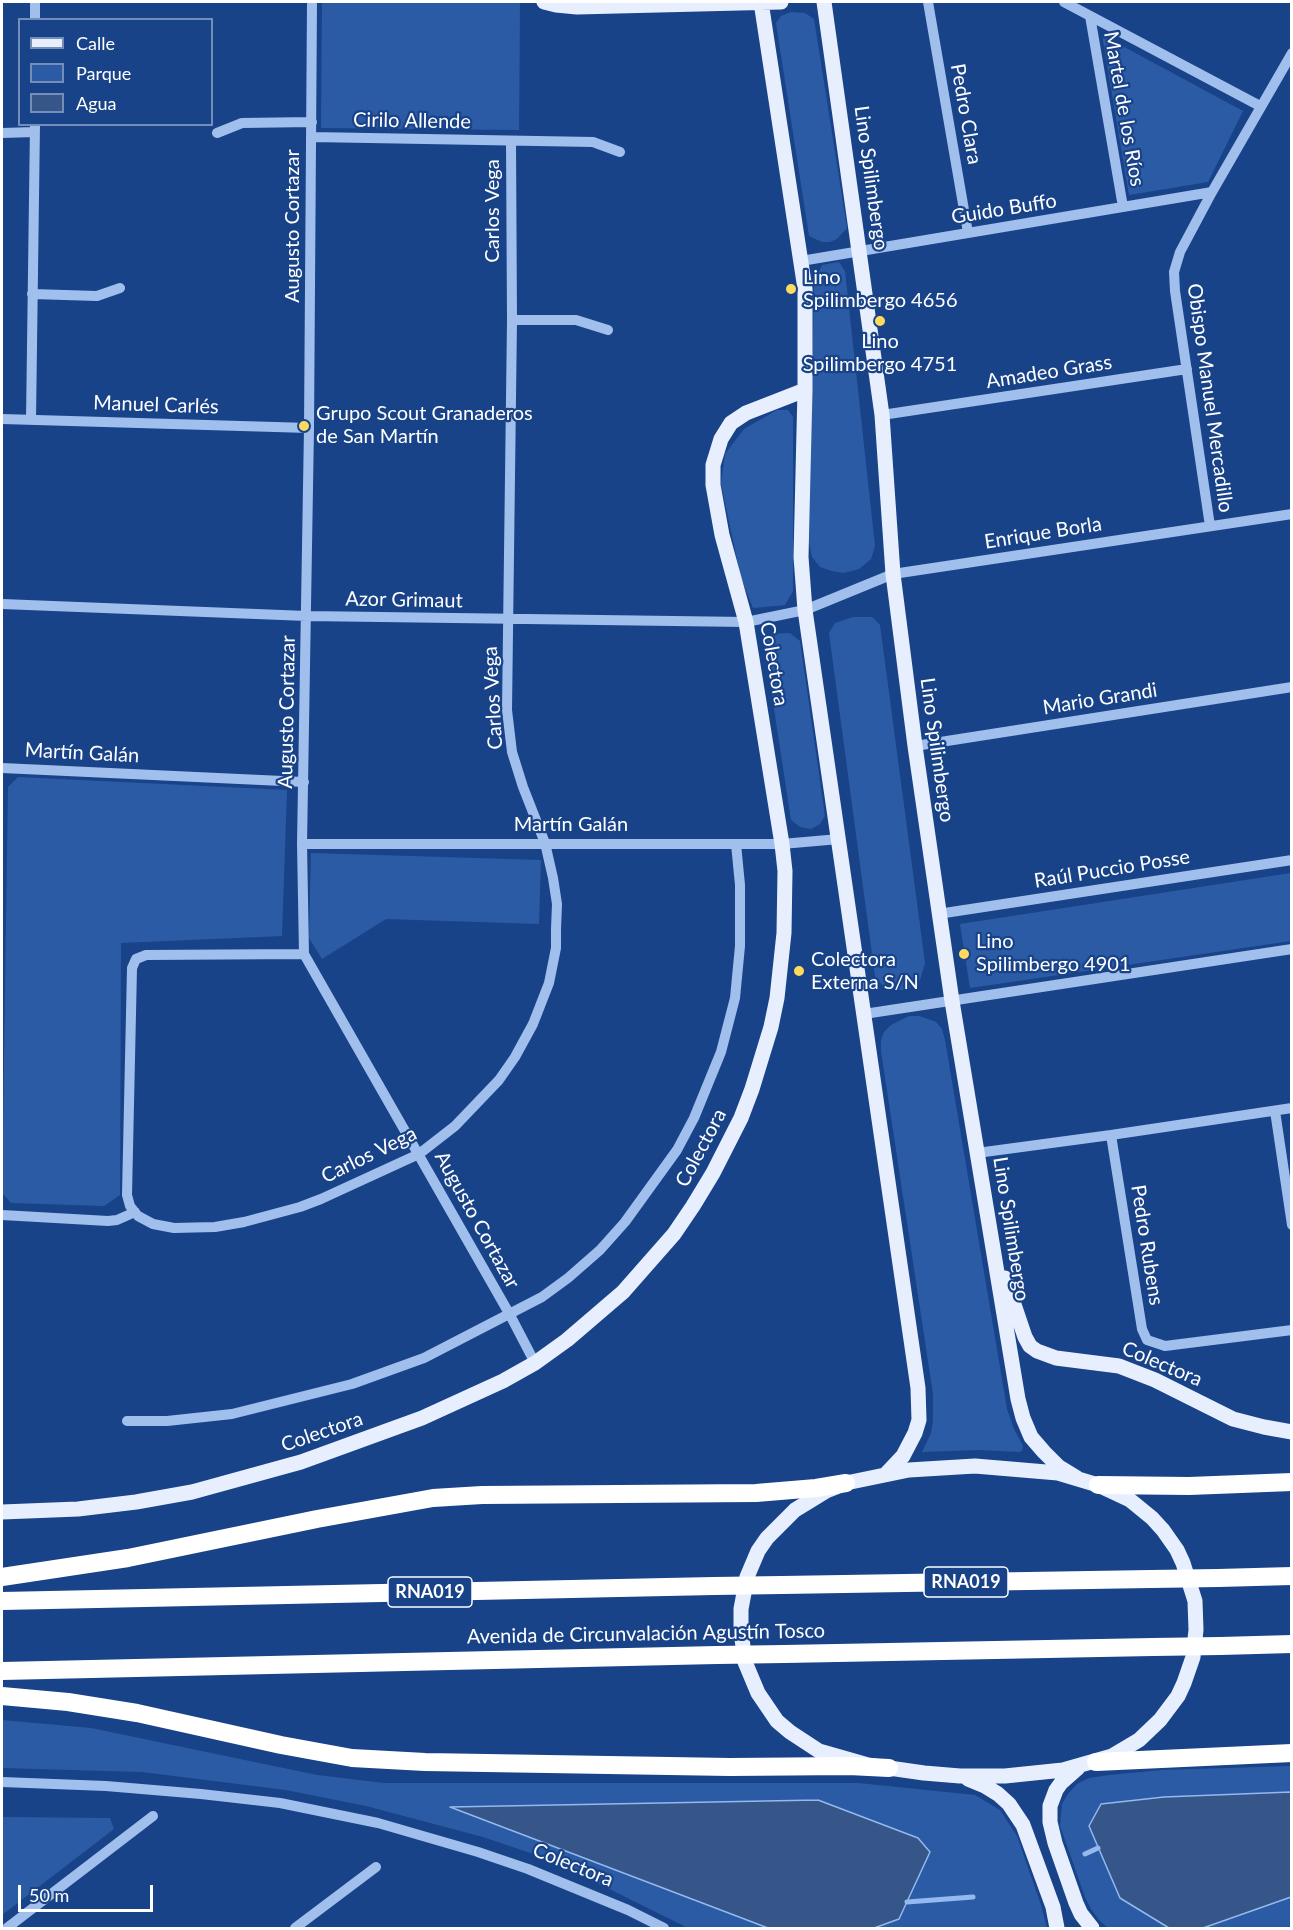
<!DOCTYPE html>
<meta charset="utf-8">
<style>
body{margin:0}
#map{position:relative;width:1293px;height:1930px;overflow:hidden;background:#194388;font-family:Lato,sans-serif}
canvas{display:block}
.frame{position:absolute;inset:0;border:3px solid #fff;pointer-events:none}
.legend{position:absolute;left:18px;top:18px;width:195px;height:108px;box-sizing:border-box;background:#194388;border:2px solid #758eb8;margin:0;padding:8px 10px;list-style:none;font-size:18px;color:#fff}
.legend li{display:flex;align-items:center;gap:12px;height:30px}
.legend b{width:30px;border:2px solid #758eb8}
.scale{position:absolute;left:18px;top:1885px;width:135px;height:27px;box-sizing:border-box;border:3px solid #fff;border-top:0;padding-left:8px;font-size:18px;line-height:21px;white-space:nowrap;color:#fff;-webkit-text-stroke:4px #194388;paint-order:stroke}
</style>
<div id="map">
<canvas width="1293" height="1930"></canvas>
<div class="frame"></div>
<ul class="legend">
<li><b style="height:8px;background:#e7efff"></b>Calle</li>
<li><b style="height:16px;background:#2c5ba6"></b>Parque</li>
<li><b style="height:16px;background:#365588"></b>Agua</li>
</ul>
<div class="scale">50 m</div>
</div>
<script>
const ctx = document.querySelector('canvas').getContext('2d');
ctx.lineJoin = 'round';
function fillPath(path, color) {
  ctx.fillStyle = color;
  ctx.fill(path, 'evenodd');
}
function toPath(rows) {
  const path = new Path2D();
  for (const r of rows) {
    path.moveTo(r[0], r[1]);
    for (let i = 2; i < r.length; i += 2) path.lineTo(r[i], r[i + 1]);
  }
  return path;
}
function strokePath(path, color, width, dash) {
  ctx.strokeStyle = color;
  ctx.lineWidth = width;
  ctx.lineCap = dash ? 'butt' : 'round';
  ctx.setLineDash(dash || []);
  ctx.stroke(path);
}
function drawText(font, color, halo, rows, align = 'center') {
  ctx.font = font + ' Lato,sans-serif';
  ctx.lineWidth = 4.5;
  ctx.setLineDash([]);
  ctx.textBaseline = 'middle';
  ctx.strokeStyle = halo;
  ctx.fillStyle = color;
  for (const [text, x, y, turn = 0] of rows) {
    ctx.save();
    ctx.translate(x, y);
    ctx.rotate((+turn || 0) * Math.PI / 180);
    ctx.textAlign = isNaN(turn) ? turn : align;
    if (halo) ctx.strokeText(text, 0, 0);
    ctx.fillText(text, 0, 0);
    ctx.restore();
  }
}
fillPath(toPath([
 [322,2,520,2,519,130,321,128],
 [791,12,805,13,814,19,847,228,837,239,830,242,822,242,809,236,776,23,781,16],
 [1102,35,1243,111,1208,182,1129,195],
 [839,262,845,271,875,546,871,559,859,569,844,573,832,571,820,567,812,557,809,542,814,283,822,265],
 [777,410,788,410,793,417,793,591,785,605,753,608,741,578,721,484,725,454,744,429],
 [853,617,872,617,880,625,925,963,920,980,907,990,891,990,881,984,875,976,829,633,835,623],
 [790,633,800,641,825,816,820,824,811,829,800,827,791,820,764,643,772,634],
 [18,777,287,790,282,936,121,943,120,1195,104,1206,11,1203,2,1193,8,787],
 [311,853,541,860,539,924,386,919,322,959,309,938],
 [1291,873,1291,941,970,988,960,924],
 [909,1016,919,1016,936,1022,942,1029,945,1040,1007,1409,1014,1429,1023,1446,1022,1451,1019,1452,979,1450,922,1452,931,1433,933,1421,933,1394,881,1051,881,1040,884,1032,891,1025],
 [2,1720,91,1728,317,1775,384,1783,858,1783,975,1795,1000,1810,1017,1836,1041,1905,1047,1928,688,1928,551,1860,483,1837,366,1806,286,1790,142,1772,2,1768],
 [1291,1766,1291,1926,1283,1928,1108,1928,1099,1920,1091,1909,1085,1897,1060,1826,1062,1804,1068,1794,1077,1784,1089,1778,1109,1775,1162,1770],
 [2,1817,110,1818,114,1829,2,1915]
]), '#2c5ba6');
const water = toPath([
 [1291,1792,1291,1897,1203,1928,1169,1928,1120,1898,1089,1826,1101,1804,1164,1797,1291,1792],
 [818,1800,918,1838,930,1852,899,1919,874,1928,768,1928,450,1807,818,1800]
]);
fillPath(water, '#365588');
strokePath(water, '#94b9ef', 1.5);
strokePath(toPath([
 [1085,1854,1098,1848],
 [907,1902,973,1897]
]), '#94b9ef', 5);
strokePath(toPath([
 [312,2,309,428,302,844,304,954,510,1315,535,1363],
 [928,2,968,233],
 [1064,2,1260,106],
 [1090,16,1123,207],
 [35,20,35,2],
 [2,133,35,132],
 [217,133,242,123,312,122],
 [312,137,593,142,620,152],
 [801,261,1212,192],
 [32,294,97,296,120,288],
 [512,320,576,320,608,330],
 [882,415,1187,369],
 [2,419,309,428],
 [31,420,35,124],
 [1210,526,1175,291,1174,272,1180,252,1212,192,1292,53],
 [2,604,307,616,746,622,805,610,893,574,1292,514],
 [915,746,1292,687],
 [2,768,304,782],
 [302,844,782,844,839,839],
 [938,914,1292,860],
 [304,954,146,955,136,959,132,968,127,1195,130,1206,138,1216,153,1224,174,1228,215,1227,244,1222,300,1207,321,1199,419,1154,455,1126,499,1080,515,1057,533,1024,549,983,556,948,556,929,557,904,553,878,545,843,523,787,512,752,507,710,512,320,511,142],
 [864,1014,1292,949],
 [1275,1111,1292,1225],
 [1111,1135,1142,1329,1147,1340,1165,1346,1292,1330],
 [977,1153,1111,1135,1292,1108],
 [2,1215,108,1221,117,1220,135,1212],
 [127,1421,167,1421,232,1414,352,1384,424,1358,542,1297,568,1278,600,1250,625,1222,677,1150,694,1118,721,1052,735,998,740,946,740,885,736,844],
 [2,1782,106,1786,201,1794,280,1803,378,1823,478,1852,528,1869,628,1910,664,1928],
 [7,1928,153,1816],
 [295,1928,376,1867]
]), '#a1bfed', 10);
strokePath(toPath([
 [544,2,556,5,577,7,781,2],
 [761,2,805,289,805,390,801,557,805,610,918,1388,919,1420,915,1433,903,1456,886,1474],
 [824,2,882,415,893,574,915,746,952,1001,1018,1399,1023,1418,1031,1437,1044,1452,1059,1467,1077,1478],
 [1005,1278,1025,1337,1030,1346,1037,1351,1056,1358,1119,1366,1155,1380,1233,1419,1264,1427,1292,1432],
 [975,1466,1058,1473,1098,1485,1130,1500,1152,1518,1163,1530,1177,1550,1183,1563,1195,1601,1196,1630,1193,1657,1184,1683,1178,1696,1160,1720,1139,1740,1112,1756,1063,1770,1005,1776,960,1776,924,1773,868,1765,819,1751,790,1732,777,1721,758,1693,745,1662,741,1631,741,1609,747,1577,758,1551,767,1538,795,1510,826,1491,846,1483,909,1470,975,1466],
 [2,1512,78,1509,136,1502,192,1492,301,1462,422,1418,503,1381,535,1363,567,1340,623,1292,674,1234,693,1206,713,1173,741,1118,752,1089,771,1027,777,998,784,933,785,871,782,844,746,622,722,535,713,485,713,465,721,439,731,423,746,413,805,390],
 [1078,1768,1061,1783,1056,1790,1050,1806,1050,1822,1055,1843,1076,1903,1081,1914,1092,1928],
 [968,1779,985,1786,998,1794,1009,1804,1023,1825,1053,1907,1057,1928]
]), '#e7efff', 15);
strokePath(toPath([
 [1098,1485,1189,1486,1292,1482],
 [2,1577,128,1558,317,1519,433,1498,482,1495,756,1493,816,1488,846,1483],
 [1218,1578,1292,1576],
 [782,1585,1151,1579],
 [2,1601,714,1586],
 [1220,1646,1292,1644],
 [784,1654,1153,1647],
 [2,1671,717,1655],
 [2,1696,68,1702,137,1713,281,1745,352,1758,425,1762,730,1767,849,1766,889,1768],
 [1096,1762,1292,1753]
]), '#fff', 18);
strokePath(toPath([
 [1151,1579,1218,1578],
 [714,1586,782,1585],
 [1153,1647,1220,1646],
 [717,1655,784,1654]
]), '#fff', 18);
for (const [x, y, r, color] of [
 [791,289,6,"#ffda5d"],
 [880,321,6,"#ffda5d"],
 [304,426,6,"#ffda5d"],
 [964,954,6,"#ffda5d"],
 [799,971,6,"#ffda5d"]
]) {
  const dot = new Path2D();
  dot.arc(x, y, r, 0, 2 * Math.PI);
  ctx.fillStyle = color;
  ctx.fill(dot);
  strokePath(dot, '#194388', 2);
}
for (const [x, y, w] of [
 [966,1582,84],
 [430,1592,84]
]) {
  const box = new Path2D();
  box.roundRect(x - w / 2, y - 15, w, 30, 4.5);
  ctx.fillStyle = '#194388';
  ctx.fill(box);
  strokePath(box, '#fff', 1.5);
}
drawText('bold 18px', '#fff', null, [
 ["RNA019",966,1582],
 ["RNA019",430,1592]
]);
drawText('20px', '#fff', '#194388', [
 ["Martel de los Ríos",1124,109,80],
 ["Pedro Clara",966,114,80],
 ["Cirilo Allende",412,121,1],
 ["Lino Spilimbergo",871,178,82],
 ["Guido Buffo",1004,209,-9],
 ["Carlos Vega",493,211,-90],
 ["Augusto Cortazar",293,226,-90],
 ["Amadeo Grass",1049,372,-9],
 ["Obispo Manuel Mercadillo",1210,398,82],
 ["Manuel Carlés",156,405,2],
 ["Enrique Borla",1043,533,-9],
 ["Azor Grimaut",404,600,1],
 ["Colectora",774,664,80],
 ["Carlos Vega",493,698,-93],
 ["Mario Grandi",1100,699,-9],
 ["Augusto Cortazar",287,712,-89],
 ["Lino Spilimbergo",937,750,82],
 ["Martín Galán",82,753,3],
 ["Martín Galán",571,825],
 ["Raúl Puccio Posse",1112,869,-9],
 ["Colectora",701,1148,-62],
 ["Carlos Vega",369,1155,-26],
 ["Augusto Cortazar",477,1220,61],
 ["Lino Spilimbergo",1011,1229,81],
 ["Pedro Rubens",1147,1245,81],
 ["Colectora",1162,1364,23],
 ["Colectora",322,1432,-19],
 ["Avenida de Circunvalación Agustín Tosco",646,1634,-1],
 ["Colectora",573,1865,22]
]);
drawText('20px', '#fff', '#194388', [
 ["Lino",803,278],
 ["Spilimbergo 4656",803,301],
 ["Lino",880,342,"center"],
 ["Spilimbergo 4751",880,365,"center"],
 ["Grupo Scout Granaderos",316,414],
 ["de San Martín",316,437],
 ["Lino",976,942],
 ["Spilimbergo 4901",976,965],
 ["Colectora",811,960],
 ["Externa S/N",811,983]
], 'left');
</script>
